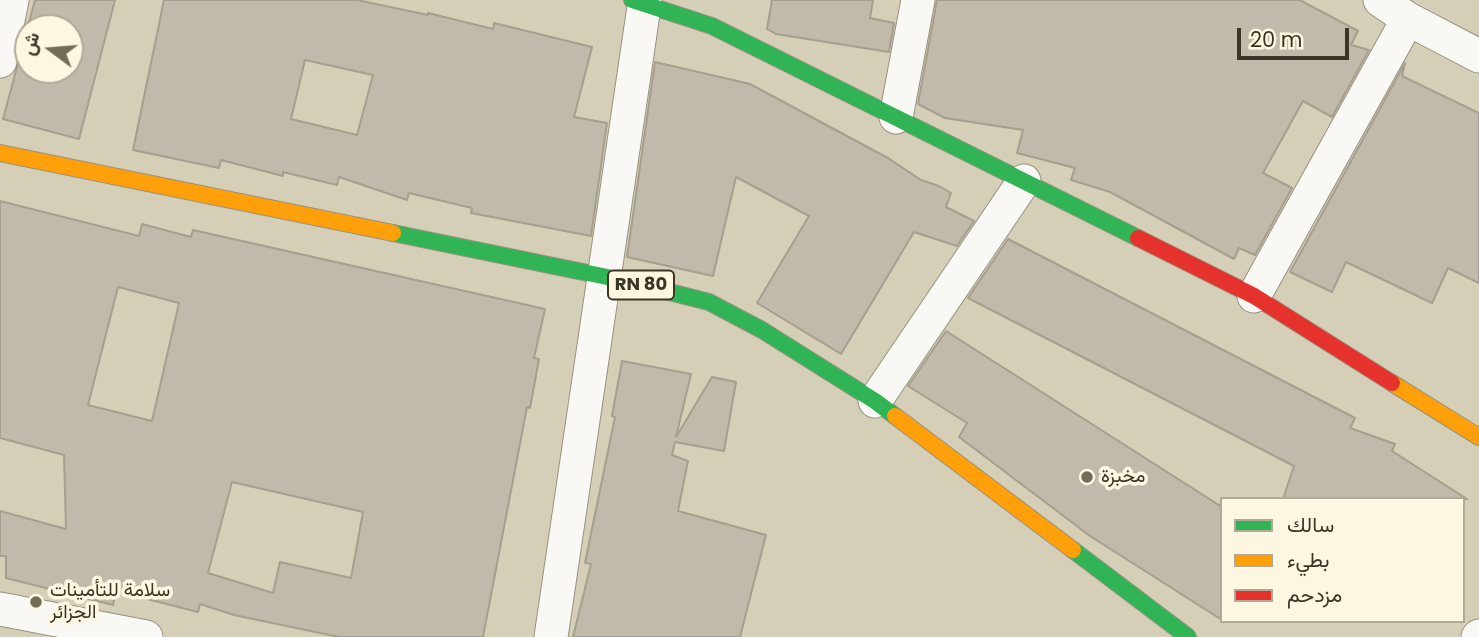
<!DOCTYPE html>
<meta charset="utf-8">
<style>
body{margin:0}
#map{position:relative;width:1479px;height:637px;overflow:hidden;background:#d5cfb8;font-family:Poppins,Vazirmatn,sans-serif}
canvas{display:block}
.legend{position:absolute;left:1220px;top:497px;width:245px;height:126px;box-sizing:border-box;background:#fdf6e1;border:2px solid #afa996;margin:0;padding:9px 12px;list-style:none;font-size:21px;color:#3b3525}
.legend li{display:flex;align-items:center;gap:14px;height:35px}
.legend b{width:35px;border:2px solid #afa996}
.north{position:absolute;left:14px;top:14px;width:70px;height:70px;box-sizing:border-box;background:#fdf6e1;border:2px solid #afa996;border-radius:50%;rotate:286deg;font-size:19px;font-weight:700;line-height:28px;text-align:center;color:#3b3525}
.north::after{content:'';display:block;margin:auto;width:24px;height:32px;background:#716b58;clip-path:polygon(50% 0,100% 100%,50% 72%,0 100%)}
.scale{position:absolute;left:1237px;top:28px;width:112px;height:32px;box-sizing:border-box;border:4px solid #3b3525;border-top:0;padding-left:9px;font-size:21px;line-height:24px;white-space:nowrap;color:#3b3525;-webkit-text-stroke:5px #fdf6e1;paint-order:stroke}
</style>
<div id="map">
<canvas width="1479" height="637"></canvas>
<ul class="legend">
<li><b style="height:9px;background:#30b455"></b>سالك</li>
<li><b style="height:9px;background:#ff9f0a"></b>بطيء</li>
<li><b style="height:9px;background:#e5322d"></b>مزدحم</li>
</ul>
<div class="north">ش</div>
<div class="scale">20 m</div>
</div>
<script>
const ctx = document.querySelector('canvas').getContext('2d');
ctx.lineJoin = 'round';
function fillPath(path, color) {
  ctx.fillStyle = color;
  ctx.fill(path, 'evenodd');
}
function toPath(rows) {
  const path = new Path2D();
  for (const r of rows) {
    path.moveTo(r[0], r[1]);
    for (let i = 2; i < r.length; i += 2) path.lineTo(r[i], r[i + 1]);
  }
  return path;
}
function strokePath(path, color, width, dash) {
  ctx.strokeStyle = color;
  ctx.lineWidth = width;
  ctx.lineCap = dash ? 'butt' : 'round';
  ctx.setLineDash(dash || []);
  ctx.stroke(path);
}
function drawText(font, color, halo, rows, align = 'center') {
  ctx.font = font + ' Poppins,Vazirmatn,sans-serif';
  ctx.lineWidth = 7;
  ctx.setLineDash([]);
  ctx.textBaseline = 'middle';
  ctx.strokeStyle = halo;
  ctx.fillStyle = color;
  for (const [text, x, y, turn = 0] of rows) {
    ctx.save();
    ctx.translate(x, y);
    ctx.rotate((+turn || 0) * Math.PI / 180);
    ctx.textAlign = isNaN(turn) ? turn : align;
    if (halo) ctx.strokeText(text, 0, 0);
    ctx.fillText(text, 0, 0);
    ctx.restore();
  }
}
const building = toPath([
 [35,0,115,0,79,139,3,119,35,0],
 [28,28,70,28,70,70,28,70,28,28],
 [164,0,357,0,428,15,428,13,493,29,494,23,592,47,574,117,607,123,591,236,471,213,472,208,409,193,407,200,339,177,337,185,283,172,283,176,221,160,219,168,133,150,164,0],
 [305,60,373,75,357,135,291,119,305,60],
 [772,0,873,0,870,18,894,23,889,52,776,34,767,29,772,0],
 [937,0,1300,0,1358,31,1351,45,1369,50,1332,117,1303,101,1263,173,1292,188,1255,255,1239,248,1234,259,1110,192,1071,180,1075,168,1017,153,1023,130,945,118,918,104,937,0],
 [655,62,750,84,888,158,921,180,939,186,951,193,946,207,974,221,957,246,914,232,841,354,757,303,809,216,736,177,713,276,627,257,655,62],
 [1405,63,1402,76,1479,113,1479,283,1448,268,1432,303,1346,262,1332,292,1290,272,1405,63],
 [0,201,139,236,142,224,191,237,193,230,545,309,534,358,539,359,530,408,527,407,483,637,339,637,234,615,200,604,198,612,116,591,113,605,6,578,6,556,0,556,0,511,66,529,64,455,0,438,0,201],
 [118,287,179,303,152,421,88,405,118,287],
 [232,482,363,512,351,578,280,562,273,593,208,573,232,482],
 [1008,239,1355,418,1350,428,1395,444,1392,451,1467,499,1283,499,1294,466,968,298,1008,239],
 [946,331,1222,507,1222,620,1090,536,959,437,967,423,908,386,946,331],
 [622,361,691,374,676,437,712,377,736,382,724,451,675,442,672,455,688,461,678,511,766,535,740,637,573,637,591,564,585,563,615,417,612,416,622,361]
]);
fillPath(building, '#c1b9a9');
strokePath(building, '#a69f8e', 2);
const street = toPath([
 [1380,0,1408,19,1479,56],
 [0,61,12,0],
 [896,117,918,0],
 [1254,296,1408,19],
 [875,401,1024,181],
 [0,609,146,637],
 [551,637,645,0],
 [1478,637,1479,636]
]);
const fast = toPath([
 [632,0,712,26,1138,238],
 [393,233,622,280,709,302,762,330,875,401,895,416],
 [1073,550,1188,637]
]);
const slow = toPath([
 [0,153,393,233],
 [1392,383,1479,437],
 [895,416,1073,550]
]);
const jam = toPath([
 [1138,238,1254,296,1392,383]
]);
strokePath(street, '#979281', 35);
strokePath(fast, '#979281', 18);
strokePath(slow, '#979281', 18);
strokePath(jam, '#979281', 18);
strokePath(street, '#f9f8f4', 33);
strokePath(fast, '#30b455', 16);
strokePath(slow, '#ff9f0a', 16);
strokePath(jam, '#e5322d', 16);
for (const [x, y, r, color] of [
 [1087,477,7,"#716b58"],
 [36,602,7,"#716b58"]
]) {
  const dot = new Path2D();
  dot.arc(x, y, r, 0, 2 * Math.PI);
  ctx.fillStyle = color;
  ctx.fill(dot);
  strokePath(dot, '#fdf6e1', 2.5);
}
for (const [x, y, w] of [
 [641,285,66]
]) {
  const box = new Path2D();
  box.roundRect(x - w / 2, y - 14.5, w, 29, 5);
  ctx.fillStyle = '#fdf6e1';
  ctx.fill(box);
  strokePath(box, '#3b3525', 2);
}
drawText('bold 18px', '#3b3525', null, [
 ["RN 80",641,285]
]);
drawText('19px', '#3b3525', '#fdf6e1', [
 ["مخبزة",1101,477],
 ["سلامة للتأمينات",50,591],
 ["الجزائر",50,613]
], 'left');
</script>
